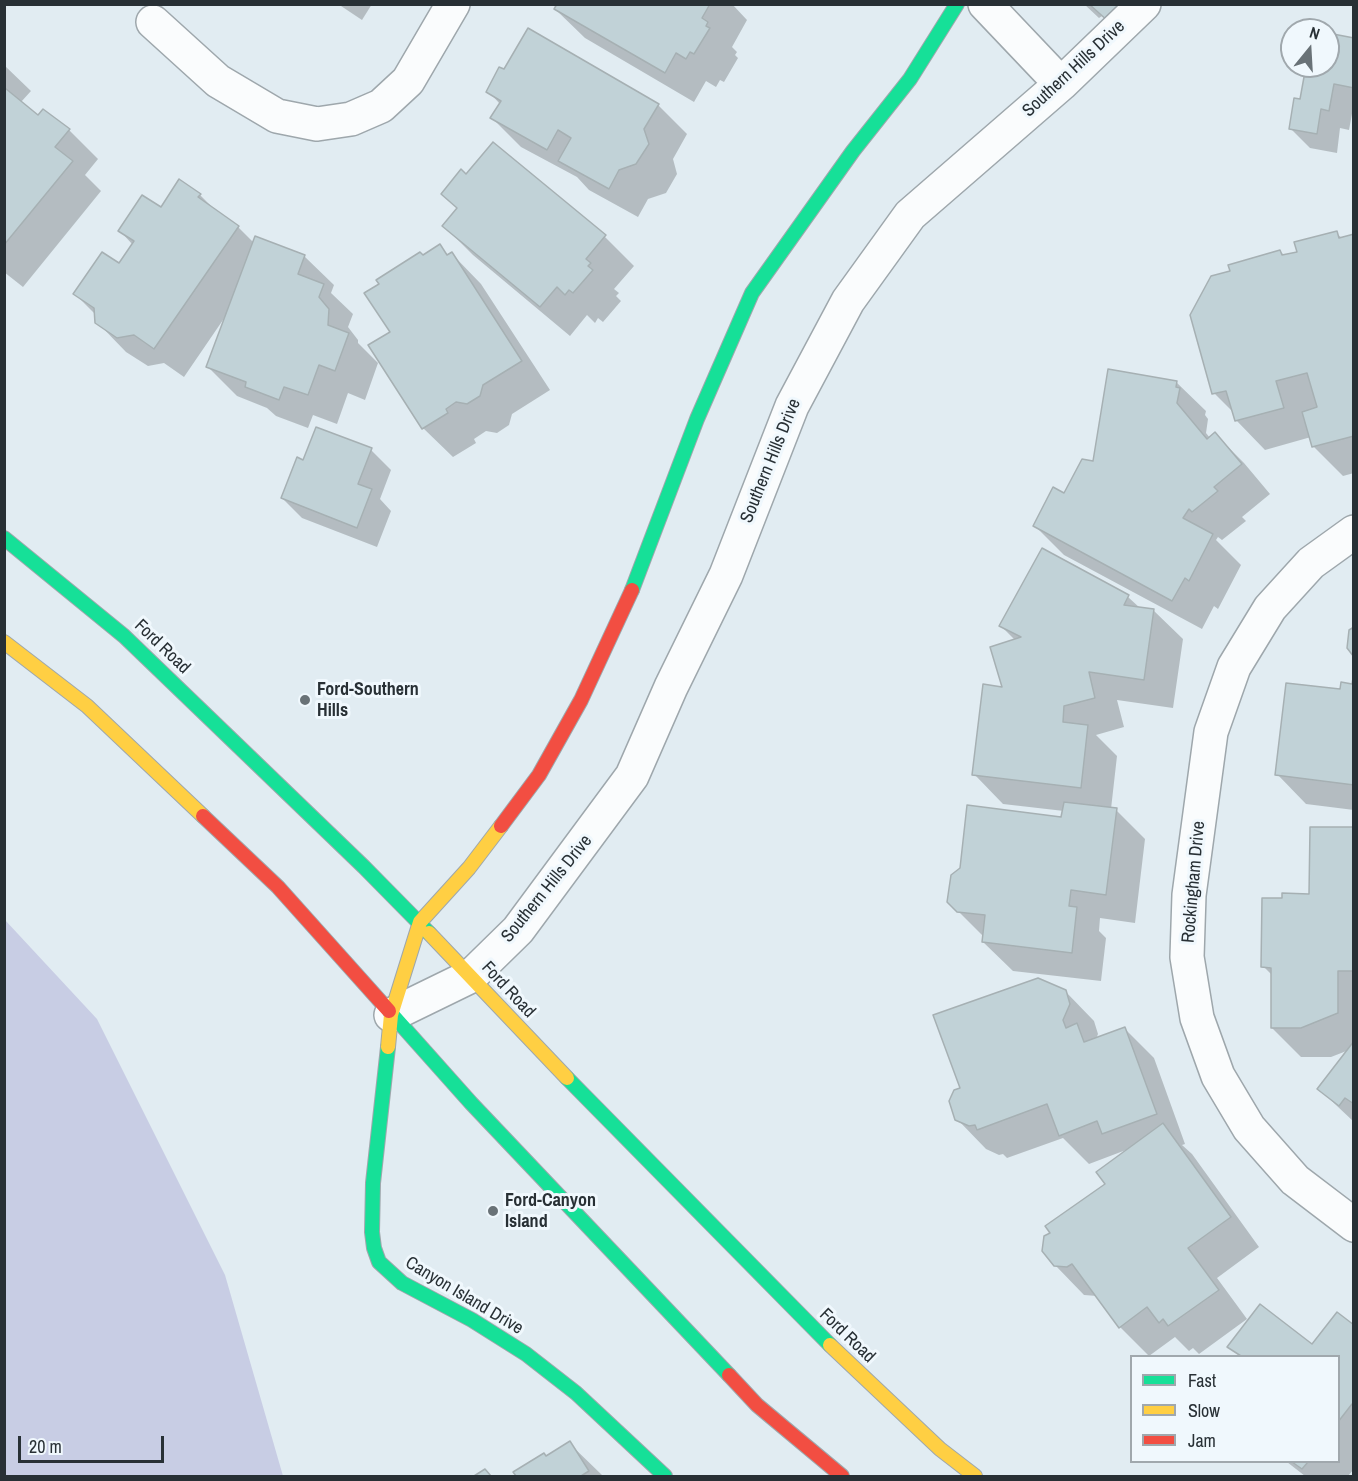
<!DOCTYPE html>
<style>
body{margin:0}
#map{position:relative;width:1358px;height:1481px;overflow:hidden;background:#e1ecf2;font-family:"Archivo Narrow",sans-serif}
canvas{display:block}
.frame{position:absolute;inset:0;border:6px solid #283035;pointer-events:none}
.legend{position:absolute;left:1130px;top:1355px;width:210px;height:108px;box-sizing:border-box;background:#f0f8fd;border:2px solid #a0a8ad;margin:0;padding:8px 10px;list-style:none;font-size:18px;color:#283035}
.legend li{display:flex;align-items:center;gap:12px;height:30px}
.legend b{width:30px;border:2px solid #a0a8ad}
.north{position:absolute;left:1280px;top:18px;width:60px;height:60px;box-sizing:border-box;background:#f0f8fd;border:2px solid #a0a8ad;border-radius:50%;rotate:18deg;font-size:16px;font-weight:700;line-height:24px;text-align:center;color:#283035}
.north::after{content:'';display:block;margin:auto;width:21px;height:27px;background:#697277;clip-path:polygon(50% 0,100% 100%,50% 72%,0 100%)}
.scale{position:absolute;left:18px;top:1436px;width:146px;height:27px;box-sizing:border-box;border:3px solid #283035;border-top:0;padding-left:8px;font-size:18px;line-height:21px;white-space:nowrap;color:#283035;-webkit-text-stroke:4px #f0f8fd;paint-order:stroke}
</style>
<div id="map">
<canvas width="1358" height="1481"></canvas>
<div class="frame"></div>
<ul class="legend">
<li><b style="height:8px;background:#16e098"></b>Fast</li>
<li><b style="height:8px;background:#ffcf43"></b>Slow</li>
<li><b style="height:8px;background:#f24e42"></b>Jam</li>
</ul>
<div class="north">N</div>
<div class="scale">20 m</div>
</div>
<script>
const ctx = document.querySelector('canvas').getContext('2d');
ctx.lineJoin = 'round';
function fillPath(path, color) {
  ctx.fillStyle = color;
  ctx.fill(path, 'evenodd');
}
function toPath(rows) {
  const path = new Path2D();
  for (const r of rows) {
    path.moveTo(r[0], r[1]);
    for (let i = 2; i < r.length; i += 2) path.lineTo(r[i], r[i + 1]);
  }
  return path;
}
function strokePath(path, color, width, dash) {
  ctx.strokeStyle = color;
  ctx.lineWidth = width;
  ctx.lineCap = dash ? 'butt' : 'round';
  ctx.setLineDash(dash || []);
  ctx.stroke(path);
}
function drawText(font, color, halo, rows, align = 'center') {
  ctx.font = font + ' "Archivo Narrow",sans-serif';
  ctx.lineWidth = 6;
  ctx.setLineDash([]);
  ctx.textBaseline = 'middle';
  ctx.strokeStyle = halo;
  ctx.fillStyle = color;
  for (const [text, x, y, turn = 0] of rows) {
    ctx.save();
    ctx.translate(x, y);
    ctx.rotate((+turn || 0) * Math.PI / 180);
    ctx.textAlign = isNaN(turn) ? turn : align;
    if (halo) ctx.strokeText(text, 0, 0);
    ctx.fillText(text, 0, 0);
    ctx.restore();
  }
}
fillPath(toPath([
 [5,920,97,1019,225,1275,283,1476,5,1476]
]), '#c8cde4');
fillPath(toPath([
 [338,4,372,4,362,20],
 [558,4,732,4,747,20,732,47,737,52,735,55,738,58,724,82,720,80,716,87,706,81,694,102,585,38,555,9],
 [1084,4,1143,4,1153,15,1130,41,1102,16,1099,18],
 [1328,35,1354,39,1354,103,1349,130,1340,128,1337,153,1310,148,1290,128,1302,101,1308,66,1328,66],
 [4,65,31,91,21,102,38,117,69,130,98,159,85,175,101,191,23,287,4,272],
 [488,91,658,105,687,134,673,159,677,174,666,193,648,199,638,217,589,190,577,177,521,147,492,118,500,104],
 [466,176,605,237,634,266,614,289,619,293,616,296,621,301,603,322,598,318,595,323,587,315,570,336,473,255,444,226,458,209,443,194],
 [200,195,217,212,238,227,254,243,304,256,334,285,331,293,353,314,348,327,358,340,358,343,378,363,365,400,348,393,337,424,313,415,308,428,276,416,267,408,237,396,208,367,225,317,184,377,164,363,148,366,126,352,97,322,96,315,75,294,119,265,133,245,120,231,161,209],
 [1336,233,1343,239,1354,236,1354,473,1343,476,1313,446,1311,437,1265,450,1236,420,1234,413,1214,393,1232,272,1280,251,1285,256,1299,253],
 [439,246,449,256,452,254,481,284,550,390,512,414,509,425,497,433,486,431,474,439,476,443,453,457,423,428,370,346,392,332,423,256],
 [1176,382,1206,411,1205,415,1208,419,1206,433,1210,438,1215,434,1244,463,1270,494,1242,517,1246,521,1222,540,1218,537,1216,540,1241,565,1218,609,1214,606,1202,629,1064,555,1035,526,1094,462],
 [371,450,391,470,380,499,391,511,377,547,302,518,282,498,304,462],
 [1043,550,1128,597,1140,608,1153,610,1183,639,1173,708,1117,700,1124,727,1096,735,1117,756,1111,809,1116,810,1145,839,1135,923,1100,918,1099,931,1106,938,1101,981,1013,971,983,942,984,937,949,902,1063,819,1064,811,1003,804,974,774,1004,689,1015,640,1001,626],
 [1354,684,1354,810,1306,804,1277,774,1342,691],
 [1354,828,1354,1122,1319,1089,1349,1050,1331,1057,1301,1057,1272,1028,1273,976,1263,966,1283,900,1311,895],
 [1065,991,1094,1021,1098,1034,1096,1039,1125,1029,1154,1058,1185,1144,1182,1145,1192,1154,1259,1247,1217,1278,1247,1319,1199,1354,1193,1348,1189,1351,1175,1337,1149,1356,1120,1327,1097,1296,1084,1295,1055,1265,1126,1150,1089,1164,1063,1138,1007,1158,1003,1154,999,1155,986,1149,957,1119,962,1089],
 [1354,1327,1354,1469,1348,1476,1305,1476,1287,1462,1338,1462,1338,1356,1240,1356,1229,1346,1312,1346],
 [569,1443,603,1476,518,1476,516,1472,546,1458]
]), '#0003');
const building = toPath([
 [557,4,710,4,702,18,708,22,706,26,710,28,694,54,690,52,686,59,676,53,665,73,554,9,557,4],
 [1089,4,1125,4,1109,22,1089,4],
 [528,28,659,104,644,129,649,144,636,164,619,170,609,189,558,161,571,138,558,130,547,150,490,118,501,101,486,92,499,67,504,69,528,28],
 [1328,33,1354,38,1354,88,1334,84,1329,111,1321,109,1317,134,1289,129,1294,98,1300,99,1306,66,1328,66,1328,33],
 [5,88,38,115,43,109,70,129,55,147,73,161,4,245,5,88],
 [493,142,606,235,586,259,591,263,588,266,593,270,573,293,569,290,565,295,557,287,540,307,442,226,457,208,441,194,461,169,466,174,493,142],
 [179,179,201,194,198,197,239,226,154,349,134,335,117,338,95,323,94,308,73,294,102,252,119,263,134,241,118,231,142,195,161,207,179,179],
 [1337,231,1339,238,1354,234,1354,436,1312,447,1302,412,1317,407,1307,373,1276,381,1284,408,1235,421,1226,391,1212,394,1190,315,1211,276,1230,271,1228,265,1280,250,1282,255,1297,252,1294,242,1337,231],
 [255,236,305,255,298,274,324,284,319,297,329,309,328,325,349,333,335,371,319,365,308,395,284,387,279,400,245,387,246,382,206,367,255,236],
 [440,244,447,255,452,252,522,361,483,385,480,396,467,404,456,402,446,409,448,413,422,429,368,345,390,332,364,293,379,284,376,280,420,252,423,255,440,244],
 [1108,369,1177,381,1176,387,1180,388,1177,403,1207,439,1215,432,1242,464,1214,487,1218,491,1192,512,1189,509,1183,518,1213,534,1189,581,1185,578,1172,601,1033,526,1053,487,1064,493,1082,459,1093,461,1108,369],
 [316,427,372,448,358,484,372,489,357,528,281,498,297,457,303,460,316,427],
 [1042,548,1129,595,1124,605,1154,609,1144,680,1089,672,1095,698,1064,706,1063,722,1088,725,1081,788,972,775,983,684,1002,687,990,647,1021,637,999,626,1042,548],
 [1354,627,1354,657,1347,648,1349,630,1354,627],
 [1354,672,1354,785,1275,775,1286,683,1340,689,1341,682,1352,684,1354,672],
 [1064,802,1117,808,1106,895,1071,890,1069,906,1077,907,1072,953,982,942,985,915,957,912,947,902,951,875,960,868,967,805,1061,817,1064,802],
 [1310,827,1354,827,1354,971,1338,971,1338,1013,1301,1028,1271,1028,1271,968,1261,967,1262,898,1282,898,1282,893,1309,894,1310,827],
 [1038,978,1066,990,1070,1004,1063,1020,1066,1028,1077,1023,1084,1042,1125,1027,1157,1114,1102,1134,1097,1121,1059,1136,1047,1104,977,1130,975,1125,969,1126,955,1120,949,1101,954,1090,960,1088,933,1015,1038,978],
 [1354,1041,1354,1104,1345,1098,1339,1106,1317,1089,1354,1041],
 [1163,1123,1231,1217,1188,1248,1219,1290,1168,1326,1163,1319,1159,1323,1147,1307,1119,1328,1072,1264,1067,1267,1054,1266,1042,1251,1044,1236,1050,1233,1045,1226,1105,1184,1096,1172,1163,1123],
 [1260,1304,1312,1344,1337,1312,1354,1325,1354,1405,1352,1404,1338,1422,1338,1356,1241,1356,1227,1347,1260,1304],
 [570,1441,589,1471,581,1476,516,1476,513,1472,544,1453,546,1456,570,1441],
 [1292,1462,1308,1462,1302,1469,1292,1462],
 [485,1469,491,1476,474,1476,485,1469]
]);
fillPath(building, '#c1d2d7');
strokePath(building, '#a6b0b3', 1.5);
const street = toPath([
 [985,4,1061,84],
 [153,22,218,81,277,116,317,124,351,119,381,106,408,81,453,4],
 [1354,532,1311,563,1270,608,1234,667,1211,732,1189,895,1187,957,1197,1018,1218,1076,1249,1128,1295,1180,1354,1225],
 [391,1015,471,976,518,930,632,776,671,687,726,575,792,406,848,301,910,215,1061,84,1144,4]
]);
const fast = toPath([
 [4,538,124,636,364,867,429,933],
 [632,590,697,419,752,293,853,151,910,79,957,4],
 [389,1011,471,1103,729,1375],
 [388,1047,373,1183,372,1232,374,1248,379,1262,402,1283,472,1320,526,1354,576,1393,665,1476],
 [567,1078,830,1345]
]);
const slow = toPath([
 [4,642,87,706,203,816],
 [429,933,567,1078],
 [388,1047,391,1015,420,922,469,868,501,826],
 [830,1345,940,1449,975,1476]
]);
const jam = toPath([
 [203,816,278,887,389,1011],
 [501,826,539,775,581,700,632,590],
 [729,1375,757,1405,842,1476]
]);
strokePath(street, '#9ea7ac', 36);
strokePath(fast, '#9ea7ac', 16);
strokePath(slow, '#9ea7ac', 16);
strokePath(jam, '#9ea7ac', 16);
strokePath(street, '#fafcfd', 33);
strokePath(fast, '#16e098', 14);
strokePath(slow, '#ffcf43', 14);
strokePath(jam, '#f24e42', 14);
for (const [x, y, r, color] of [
 [305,700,6,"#697277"],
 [493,1211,6,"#697277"]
]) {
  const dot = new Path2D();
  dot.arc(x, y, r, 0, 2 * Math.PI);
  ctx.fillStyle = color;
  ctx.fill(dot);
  strokePath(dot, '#f0f8fd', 2);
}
drawText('18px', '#283035', '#f0f8fd', [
 ["Southern Hills Drive",1074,69,-43],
 ["Southern Hills Drive",771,461,-68],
 ["Ford Road",162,647,44],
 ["Rockingham Drive",1194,882,-85],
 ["Southern Hills Drive",547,889,-51],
 ["Ford Road",508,990,47],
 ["Canyon Island Drive",464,1296,31],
 ["Ford Road",847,1336,44]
]);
drawText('bold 18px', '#283035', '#f0f8fd', [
 ["Ford-Southern",317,690],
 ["Hills",317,711],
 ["Ford-Canyon",505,1201],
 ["Island",505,1222]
], 'left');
</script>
